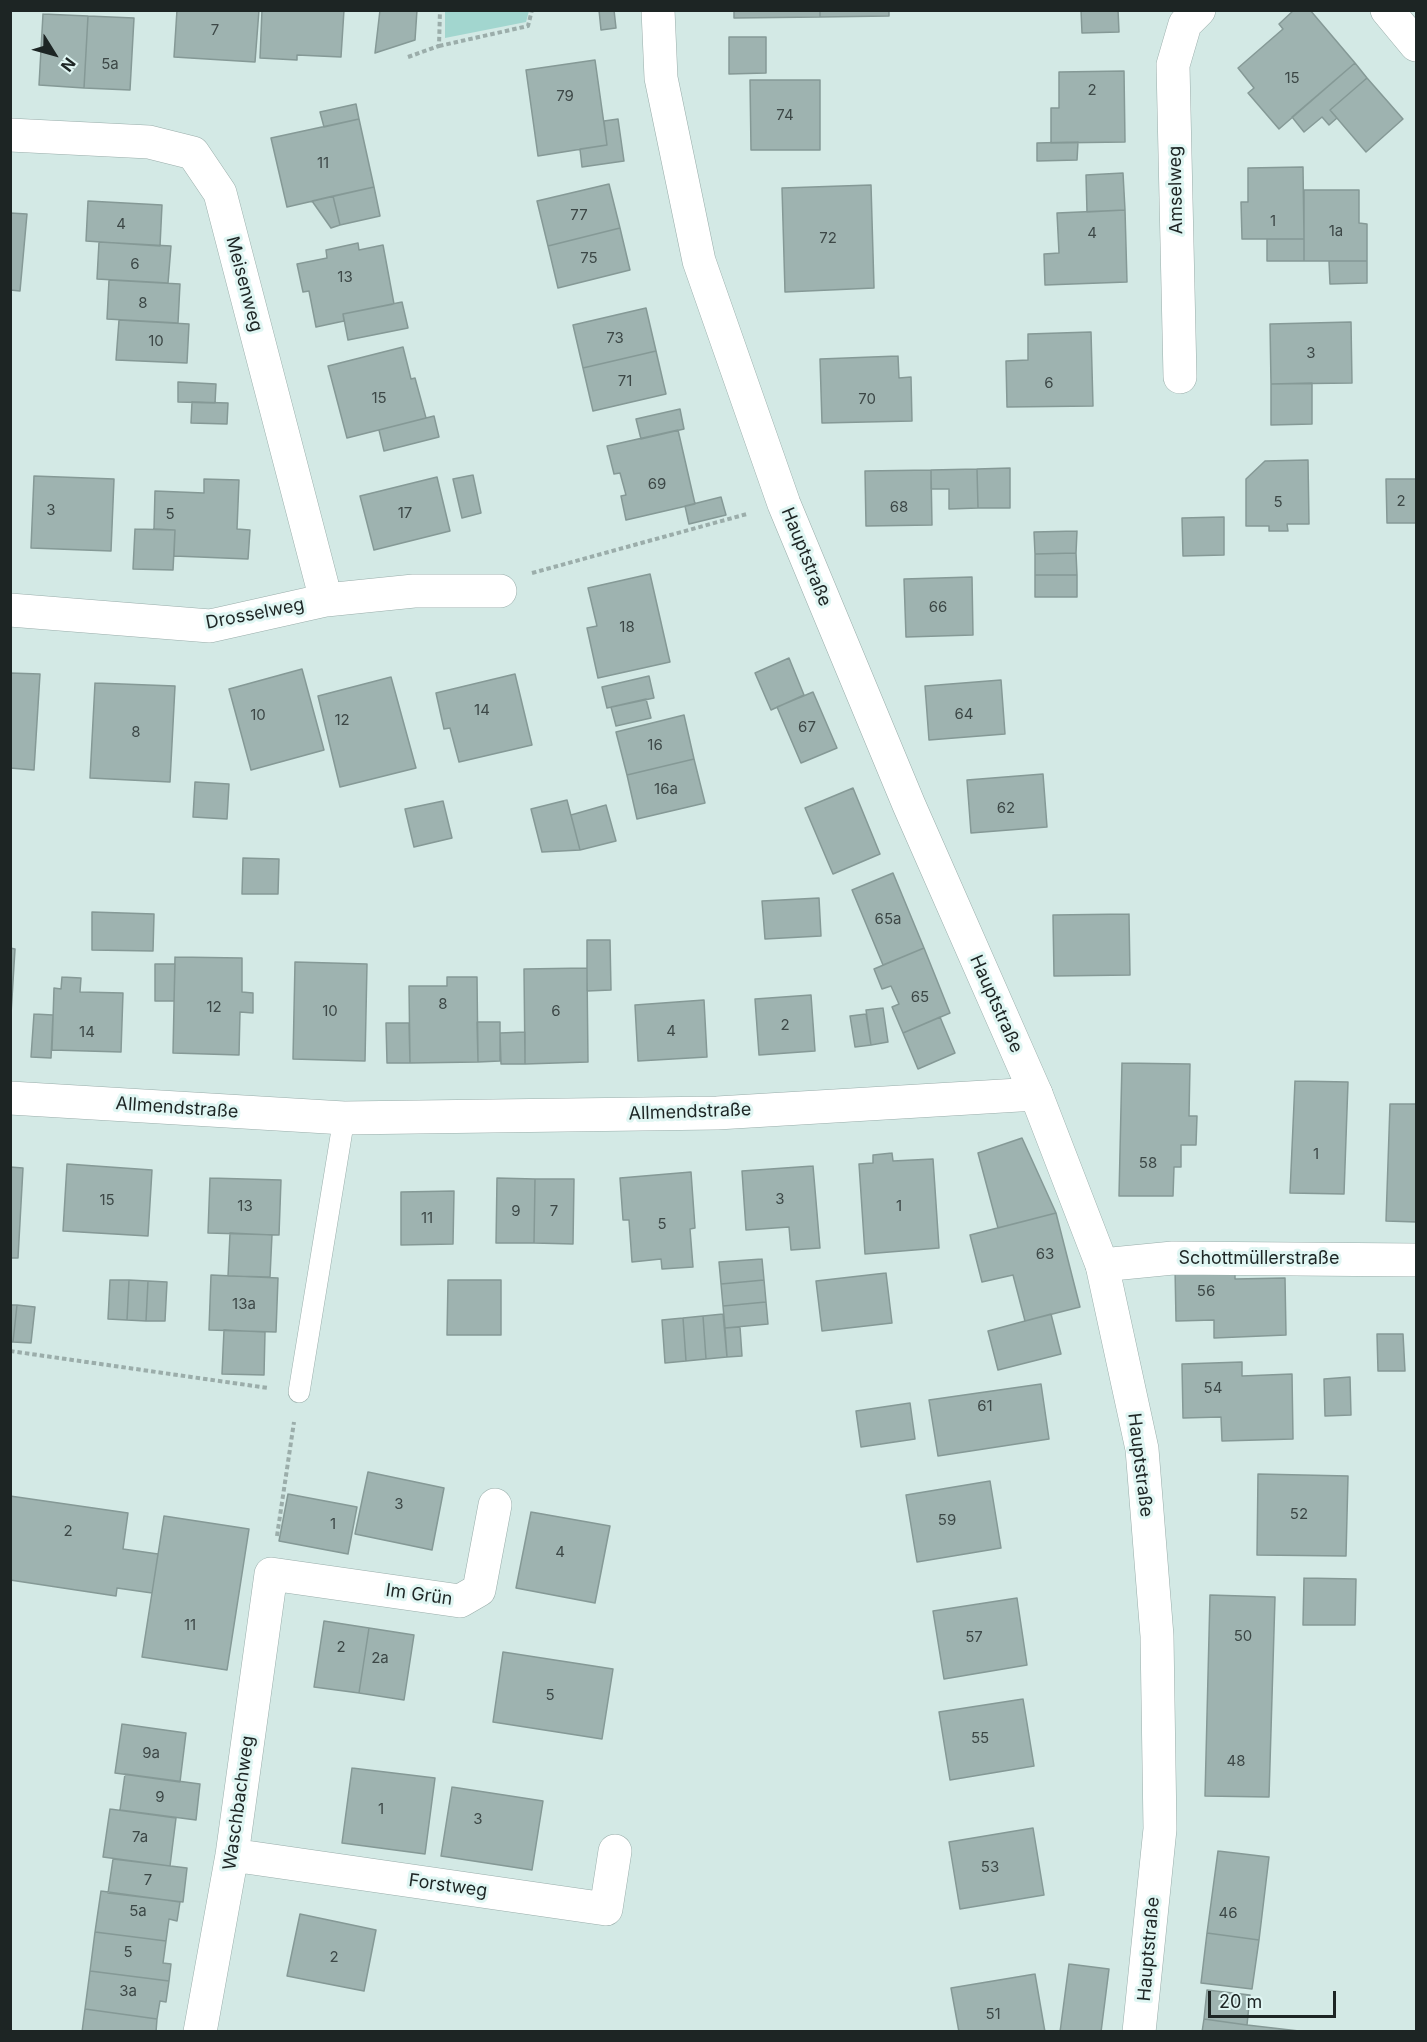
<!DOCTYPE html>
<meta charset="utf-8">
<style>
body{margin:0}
#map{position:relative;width:1427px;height:2042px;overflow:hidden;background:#d3e9e5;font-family:Inter,sans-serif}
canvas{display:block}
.frame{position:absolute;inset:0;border:12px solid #1d2524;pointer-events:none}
.north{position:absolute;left:24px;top:24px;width:60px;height:60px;-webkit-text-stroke:4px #e0f6f3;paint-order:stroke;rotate:127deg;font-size:16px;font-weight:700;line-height:24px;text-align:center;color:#1d2524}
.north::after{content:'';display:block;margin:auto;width:21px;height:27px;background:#1d2524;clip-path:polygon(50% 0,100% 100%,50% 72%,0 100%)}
.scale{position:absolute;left:1208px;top:1991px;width:128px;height:27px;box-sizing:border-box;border:3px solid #1d2524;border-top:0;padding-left:8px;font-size:18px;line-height:21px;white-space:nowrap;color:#1d2524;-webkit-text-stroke:4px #e0f6f3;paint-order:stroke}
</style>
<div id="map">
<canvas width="1427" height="2042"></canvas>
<div class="frame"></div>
<div class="north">N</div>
<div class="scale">20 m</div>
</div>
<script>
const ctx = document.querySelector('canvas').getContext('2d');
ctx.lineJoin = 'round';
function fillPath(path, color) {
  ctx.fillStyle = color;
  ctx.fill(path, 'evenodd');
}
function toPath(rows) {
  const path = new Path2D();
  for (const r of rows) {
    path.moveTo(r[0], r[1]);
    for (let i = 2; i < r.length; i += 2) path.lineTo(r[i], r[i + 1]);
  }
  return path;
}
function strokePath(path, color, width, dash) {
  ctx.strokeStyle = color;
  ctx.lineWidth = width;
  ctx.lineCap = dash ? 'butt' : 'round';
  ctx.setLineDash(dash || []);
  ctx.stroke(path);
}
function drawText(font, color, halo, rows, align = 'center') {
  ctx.font = font + ' Inter,sans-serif';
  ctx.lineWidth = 6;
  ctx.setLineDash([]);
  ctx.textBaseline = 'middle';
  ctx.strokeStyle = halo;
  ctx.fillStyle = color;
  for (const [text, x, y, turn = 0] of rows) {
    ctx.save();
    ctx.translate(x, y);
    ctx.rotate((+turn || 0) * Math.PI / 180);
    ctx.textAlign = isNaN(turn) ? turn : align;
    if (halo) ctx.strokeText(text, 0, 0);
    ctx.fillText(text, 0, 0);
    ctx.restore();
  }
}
fillPath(toPath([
 [445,11,445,10,529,11,526,22,445,38]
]), '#a2d6cf');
const building = toPath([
 [177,10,259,10,255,62,174,57,177,10],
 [262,10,344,10,341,57,297,55,297,60,260,58,262,10],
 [380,10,417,10,415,40,375,53,380,10],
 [599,10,614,10,616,28,601,30,599,10],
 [734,10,820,10,820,17,734,18,734,10],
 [820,10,889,10,889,16,820,17,820,10],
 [1081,10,1118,10,1119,32,1082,33,1081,10],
 [1294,10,1310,10,1355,63,1279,129,1248,93,1254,88,1238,68,1283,29,1279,24,1294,10],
 [43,14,88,16,84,88,39,85,43,14],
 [88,16,134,18,130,90,84,88,88,16],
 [729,37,766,37,766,73,729,74,729,37],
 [595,60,607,145,538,156,526,70,595,60],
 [1355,63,1367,78,1330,110,1337,118,1329,125,1322,117,1304,132,1292,117,1355,63],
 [1124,71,1125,142,1051,143,1051,108,1059,108,1059,72,1124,71],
 [1367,78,1403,119,1366,152,1330,110,1367,78],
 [750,80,820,80,820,150,751,150,750,80],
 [356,104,359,119,324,127,320,112,356,104],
 [359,119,374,187,287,207,271,138,359,119],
 [618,119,624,161,582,167,580,149,607,145,604,121,618,119],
 [1078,142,1077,160,1037,161,1037,143,1078,142],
 [1303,167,1304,239,1242,239,1241,202,1248,202,1248,168,1303,167],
 [1123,173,1125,210,1087,212,1086,175,1123,173],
 [609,184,620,228,548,246,537,201,609,184],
 [871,185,874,288,785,292,782,188,871,185],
 [374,187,380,216,340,225,333,196,374,187],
 [1304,190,1359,190,1359,223,1367,224,1367,261,1304,261,1304,190],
 [333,196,340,225,331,228,312,201,333,196],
 [88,201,162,205,160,246,86,241,88,201],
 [1125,210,1127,282,1045,285,1044,254,1059,253,1057,213,1125,210],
 [10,213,27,214,20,291,10,290,10,213],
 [620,228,630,270,558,288,548,246,620,228],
 [1267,239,1304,239,1304,261,1267,261,1267,239],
 [99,242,171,246,168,283,97,279,99,242],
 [358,243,359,250,383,245,394,304,343,314,344,321,316,327,309,291,303,292,297,264,327,258,326,250,358,243],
 [1329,261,1367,261,1367,283,1330,284,1329,261],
 [109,280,180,284,178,323,107,319,109,280],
 [402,302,408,328,348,340,343,314,402,302],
 [646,308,656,351,583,368,573,325,646,308],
 [119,320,189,324,187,363,116,360,119,320],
 [1351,322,1352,383,1271,384,1270,324,1351,322],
 [1091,332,1093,406,1007,407,1006,361,1028,360,1028,334,1091,332],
 [403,347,411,379,415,378,426,418,347,438,328,366,403,347],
 [656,351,666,394,593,411,583,368,656,351],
 [898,356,899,378,911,377,912,421,822,423,820,359,898,356],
 [178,382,216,384,215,403,178,402,178,382],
 [1312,383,1312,424,1271,425,1271,384,1312,383],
 [192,402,228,403,227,424,191,423,192,402],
 [680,409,684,429,641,439,636,419,680,409],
 [434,416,439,437,384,451,379,430,434,416],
 [678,430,695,504,626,520,621,496,626,495,620,473,614,474,607,446,678,430],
 [1308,460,1309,524,1287,524,1288,531,1269,531,1269,526,1246,526,1246,479,1265,461,1308,460],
 [1010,468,1010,508,978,508,977,469,1010,468],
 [977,469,978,508,949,509,949,489,931,489,931,470,977,469],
 [931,470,932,525,866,526,865,471,931,470],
 [473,475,481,513,462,518,453,479,473,475],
 [34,476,114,479,111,551,31,548,34,476],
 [437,477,450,531,374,550,360,496,437,477],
 [204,479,239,480,237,529,250,530,248,559,174,556,175,530,154,529,155,491,204,493,204,479],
 [1386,479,1416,479,1416,523,1387,523,1386,479],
 [721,497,726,515,689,524,685,506,721,497],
 [1224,517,1224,555,1183,556,1182,518,1224,517],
 [135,529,175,530,173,570,133,569,135,529],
 [1077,531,1076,553,1035,554,1034,532,1077,531],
 [1076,553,1077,575,1035,575,1035,554,1076,553],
 [650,574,670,662,598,678,587,628,597,626,588,588,650,574],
 [1035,575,1077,575,1077,597,1035,597,1035,575],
 [972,577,973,635,906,637,904,579,972,577],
 [789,658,804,695,771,710,755,673,789,658],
 [302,669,324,750,251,770,229,689,302,669],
 [10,673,40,674,34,770,10,768,10,673],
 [515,674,532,745,459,762,450,728,444,729,436,693,515,674],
 [649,676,654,698,607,708,602,687,649,676],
 [391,677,416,768,340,787,318,696,391,677],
 [1001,680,1005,734,929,740,925,686,1001,680],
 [95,683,175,686,170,782,90,778,95,683],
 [813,692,837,748,801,763,777,707,813,692],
 [646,699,651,718,616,726,611,707,646,699],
 [684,715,694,759,627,775,616,732,684,715],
 [694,759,705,803,637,819,627,775,694,759],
 [1043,774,1047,827,971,833,967,780,1043,774],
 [195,782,229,784,227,819,193,817,195,782],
 [853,788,880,854,833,874,805,808,853,788],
 [567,800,580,850,542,852,531,809,567,800],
 [443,801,452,838,414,847,405,809,443,801],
 [606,805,616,841,580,850,571,815,606,805],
 [243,858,279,859,278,894,242,894,243,858],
 [893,873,924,948,883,965,852,890,893,873],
 [819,898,821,936,765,939,762,901,819,898],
 [92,912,154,914,153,951,92,950,92,912],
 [1129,914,1130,975,1054,976,1053,915,1129,914],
 [587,940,610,940,611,990,587,991,587,940],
 [10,948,15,949,10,1031,10,948],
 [924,948,950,1013,903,1033,892,1007,899,1004,891,986,882,989,874,969,924,948],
 [175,957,242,958,242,992,253,993,253,1013,240,1012,239,1055,173,1053,175,957],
 [295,962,367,964,365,1061,293,1059,295,962],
 [155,964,175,964,174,1001,155,1001,155,964],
 [587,968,588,1062,525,1064,524,969,587,968],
 [62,977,81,978,80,992,123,993,121,1052,52,1050,54,988,61,989,62,977],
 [447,977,477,977,478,1062,410,1063,409,986,447,986,447,977],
 [811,995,815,1051,759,1055,755,999,811,995],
 [704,1000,707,1057,638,1061,635,1005,704,1000],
 [883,1008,888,1042,871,1045,866,1010,883,1008],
 [34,1014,53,1015,51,1058,31,1057,34,1014],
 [866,1014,871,1045,855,1047,850,1016,866,1014],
 [940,1017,955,1053,918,1069,903,1033,940,1017],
 [477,1022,500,1022,500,1061,478,1062,477,1022],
 [386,1023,409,1023,410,1063,387,1063,386,1023],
 [525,1032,525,1064,501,1064,500,1033,525,1032],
 [1122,1063,1190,1064,1189,1116,1197,1116,1196,1145,1181,1145,1181,1167,1174,1167,1173,1196,1119,1196,1122,1063],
 [1295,1081,1348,1082,1344,1194,1290,1193,1295,1081],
 [1390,1104,1416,1104,1416,1222,1386,1221,1390,1104],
 [1022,1138,1056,1213,998,1228,978,1153,1022,1138],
 [892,1153,893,1161,933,1159,939,1248,865,1254,859,1164,873,1163,873,1155,892,1153],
 [67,1164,152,1170,148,1236,63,1231,67,1164],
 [813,1166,820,1248,791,1250,789,1227,746,1230,742,1171,813,1166],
 [10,1167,23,1168,18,1258,10,1258,10,1167],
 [691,1172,695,1228,690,1229,693,1267,662,1269,661,1259,632,1262,629,1220,623,1220,620,1178,691,1172],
 [210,1178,281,1180,279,1235,208,1233,210,1178],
 [497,1178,535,1179,534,1243,496,1243,497,1178],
 [535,1179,574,1179,573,1244,534,1243,535,1179],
 [454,1191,453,1244,401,1245,401,1192,454,1191],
 [1056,1213,1080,1307,1025,1321,1013,1275,982,1282,970,1235,1056,1213],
 [230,1233,272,1235,270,1277,228,1276,230,1233],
 [762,1259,764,1280,721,1284,719,1262,762,1259],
 [1235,1266,1235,1279,1285,1278,1286,1335,1214,1338,1214,1320,1176,1321,1175,1267,1235,1266],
 [886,1273,892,1323,822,1331,816,1281,886,1273],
 [211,1275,278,1278,276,1332,209,1330,211,1275],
 [110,1280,129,1280,127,1320,108,1319,110,1280],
 [129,1280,148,1281,146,1321,127,1320,129,1280],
 [448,1280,501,1280,501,1335,447,1335,448,1280],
 [764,1280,766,1302,723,1306,721,1284,764,1280],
 [148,1281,167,1282,165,1321,146,1321,148,1281],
 [766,1302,768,1324,725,1328,723,1306,766,1302],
 [10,1305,17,1305,13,1342,10,1342,10,1305],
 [17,1305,35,1307,31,1343,13,1342,17,1305],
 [723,1314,727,1357,706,1359,703,1316,723,1314],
 [1051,1314,1061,1354,998,1370,988,1331,1051,1314],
 [703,1316,706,1359,686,1361,683,1318,703,1316],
 [683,1318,686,1361,665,1363,662,1320,683,1318],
 [740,1327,742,1356,727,1357,725,1328,740,1327],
 [224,1330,265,1332,264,1375,222,1374,224,1330],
 [1377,1334,1403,1334,1405,1371,1378,1371,1377,1334],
 [1242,1362,1242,1376,1292,1374,1293,1439,1222,1441,1221,1417,1183,1418,1182,1364,1242,1362],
 [1350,1377,1351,1415,1325,1416,1324,1379,1350,1377],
 [1041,1384,1049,1439,938,1456,929,1400,1041,1384],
 [910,1403,915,1439,861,1447,856,1411,910,1403],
 [368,1472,444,1488,432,1550,355,1534,368,1472],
 [1258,1474,1348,1476,1346,1556,1257,1555,1258,1474],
 [990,1481,1001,1548,917,1562,906,1495,990,1481],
 [288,1494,357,1507,348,1554,279,1541,288,1494],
 [10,1496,128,1513,123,1549,158,1554,152,1593,117,1588,116,1596,10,1580,10,1496],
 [531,1512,610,1526,595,1603,516,1588,531,1512],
 [164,1516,249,1529,227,1670,142,1657,164,1516],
 [1304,1578,1356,1579,1355,1625,1303,1625,1304,1578],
 [1210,1595,1275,1597,1269,1797,1205,1796,1210,1595],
 [1017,1598,1027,1665,944,1679,933,1611,1017,1598],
 [324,1621,369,1628,359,1693,314,1687,324,1621],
 [369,1628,414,1635,404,1700,359,1693,369,1628],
 [503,1652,613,1669,602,1739,493,1722,503,1652],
 [1023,1699,1034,1766,950,1780,939,1712,1023,1699],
 [122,1724,186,1733,180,1782,115,1773,122,1724],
 [352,1768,435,1778,425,1854,342,1843,352,1768],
 [125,1774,200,1784,196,1820,120,1810,125,1774],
 [452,1787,543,1801,532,1870,441,1856,452,1787],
 [110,1809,176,1818,170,1866,103,1857,110,1809],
 [1033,1828,1044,1895,960,1909,949,1842,1033,1828],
 [1218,1851,1269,1857,1259,1940,1207,1933,1218,1851],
 [113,1859,187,1868,183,1902,108,1893,113,1859],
 [101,1891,180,1902,177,1921,169,1919,166,1941,95,1932,101,1891],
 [300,1914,376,1930,364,1991,287,1976,300,1914],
 [95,1932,166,1941,163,1963,171,1964,169,1981,90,1971,95,1932],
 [1207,1933,1259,1940,1252,1989,1201,1983,1207,1933],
 [1069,1964,1109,1969,1101,2032,1060,2032,1069,1964],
 [90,1971,169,1981,166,2002,160,2001,157,2019,85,2009,90,1971],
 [1035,1974,1045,2032,959,2032,951,1988,1035,1974],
 [1207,1990,1250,1995,1247,2025,1204,2019,1207,1990],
 [85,2009,157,2019,156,2032,82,2032,85,2009],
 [1204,2019,1247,2025,1299,2031,1202,2032,1204,2019]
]);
fillPath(building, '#9eb3b0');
strokePath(building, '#859996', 1.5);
const lane = toPath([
 [299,1392,344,1118]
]);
const street = toPath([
 [1387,10,1416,45],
 [10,135,149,142,193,153,220,193,326,600],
 [1180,377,1173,65,1185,24,1199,10],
 [10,610,210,626,326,600,414,591,500,591],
 [10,1098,344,1118,717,1113,1036,1094],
 [1102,1265,1173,1258,1416,1260],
 [232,1855,606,1909,615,1851],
 [200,2032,232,1855,271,1574,460,1601,479,1590,495,1505]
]);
const secondary = toPath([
 [658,10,661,78,699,261,784,504,909,805,1036,1094,1102,1265,1142,1449,1157,1636,1160,1829,1139,2032]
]);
strokePath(lane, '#99adaa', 22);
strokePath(street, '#99adaa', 34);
strokePath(secondary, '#99adaa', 34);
strokePath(toPath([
 [439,46,528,26,532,10],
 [408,57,439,46,440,10],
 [532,573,747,514],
 [10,1351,268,1388],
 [277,1536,294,1422]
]), '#9badaa', 4, [4.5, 3]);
strokePath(lane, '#fff', 21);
strokePath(street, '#fff', 33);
strokePath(secondary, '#fff', 33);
drawText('15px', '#3d4847', null, [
 ["7",215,30],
 ["5a",110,64],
 ["15",1292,78],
 ["2",1092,90],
 ["79",565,96],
 ["74",785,115],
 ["11",323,163],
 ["77",579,215],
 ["1",1273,221],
 ["4",121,224],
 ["1a",1336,231],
 ["4",1092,233],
 ["72",828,238],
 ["75",589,258],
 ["6",135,264],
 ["13",345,277],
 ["8",143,303],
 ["73",615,338],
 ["10",156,341],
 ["3",1311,353],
 ["71",625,381],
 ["6",1049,383],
 ["15",379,398],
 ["70",867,399],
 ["69",657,484],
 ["2",1401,501],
 ["5",1278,502],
 ["68",899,507],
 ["3",51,510],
 ["17",405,513],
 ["5",170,514],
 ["66",938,607],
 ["18",627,627],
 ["14",482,710],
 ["64",964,714],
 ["10",258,715],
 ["12",342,720],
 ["67",807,727],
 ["8",136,732],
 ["16",655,745],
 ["16a",666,789],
 ["62",1006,808],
 ["65a",888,919],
 ["65",920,997],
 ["8",443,1004],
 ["12",214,1007],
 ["10",330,1011],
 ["6",556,1011],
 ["2",785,1025],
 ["4",671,1031],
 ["14",87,1032],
 ["1",1316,1154],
 ["58",1148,1163],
 ["3",780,1199],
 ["15",107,1200],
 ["13",245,1206],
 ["1",899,1206],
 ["9",516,1211],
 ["7",554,1211],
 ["11",427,1218],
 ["5",662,1224],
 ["63",1045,1254],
 ["56",1206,1291],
 ["13a",244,1304],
 ["54",1213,1388],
 ["61",985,1406],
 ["3",399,1504],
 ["52",1299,1514],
 ["59",947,1520],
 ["1",333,1524],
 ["2",68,1531],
 ["4",560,1552],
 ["11",190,1625],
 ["50",1243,1636],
 ["57",974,1637],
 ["2",341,1647],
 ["2a",380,1658],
 ["5",550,1695],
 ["55",980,1738],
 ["9a",151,1753],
 ["48",1236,1761],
 ["9",160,1797],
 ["1",381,1809],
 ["3",478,1819],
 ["7a",140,1837],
 ["53",990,1867],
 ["7",148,1880],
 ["5a",138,1911],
 ["46",1228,1913],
 ["5",128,1952],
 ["2",334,1957],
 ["3a",128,1991],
 ["51",993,2014]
]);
drawText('18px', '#1d2524', '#e0f6f3', [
 ["Amselweg",1176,190,-91],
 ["Meisenweg",244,284,75],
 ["Hauptstraße",806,557,68],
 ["Drosselweg",255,614,-11],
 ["Hauptstraße",996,1004,66],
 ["Allmendstraße",177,1108,4],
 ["Allmendstraße",690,1112,-2],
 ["Schottmüllerstraße",1259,1259],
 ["Hauptstraße",1140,1465,83],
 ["Im Grün",419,1595,8],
 ["Waschbachweg",239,1803,-82],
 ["Forstweg",448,1886,8],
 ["Hauptstraße",1149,1949,-85]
]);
</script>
